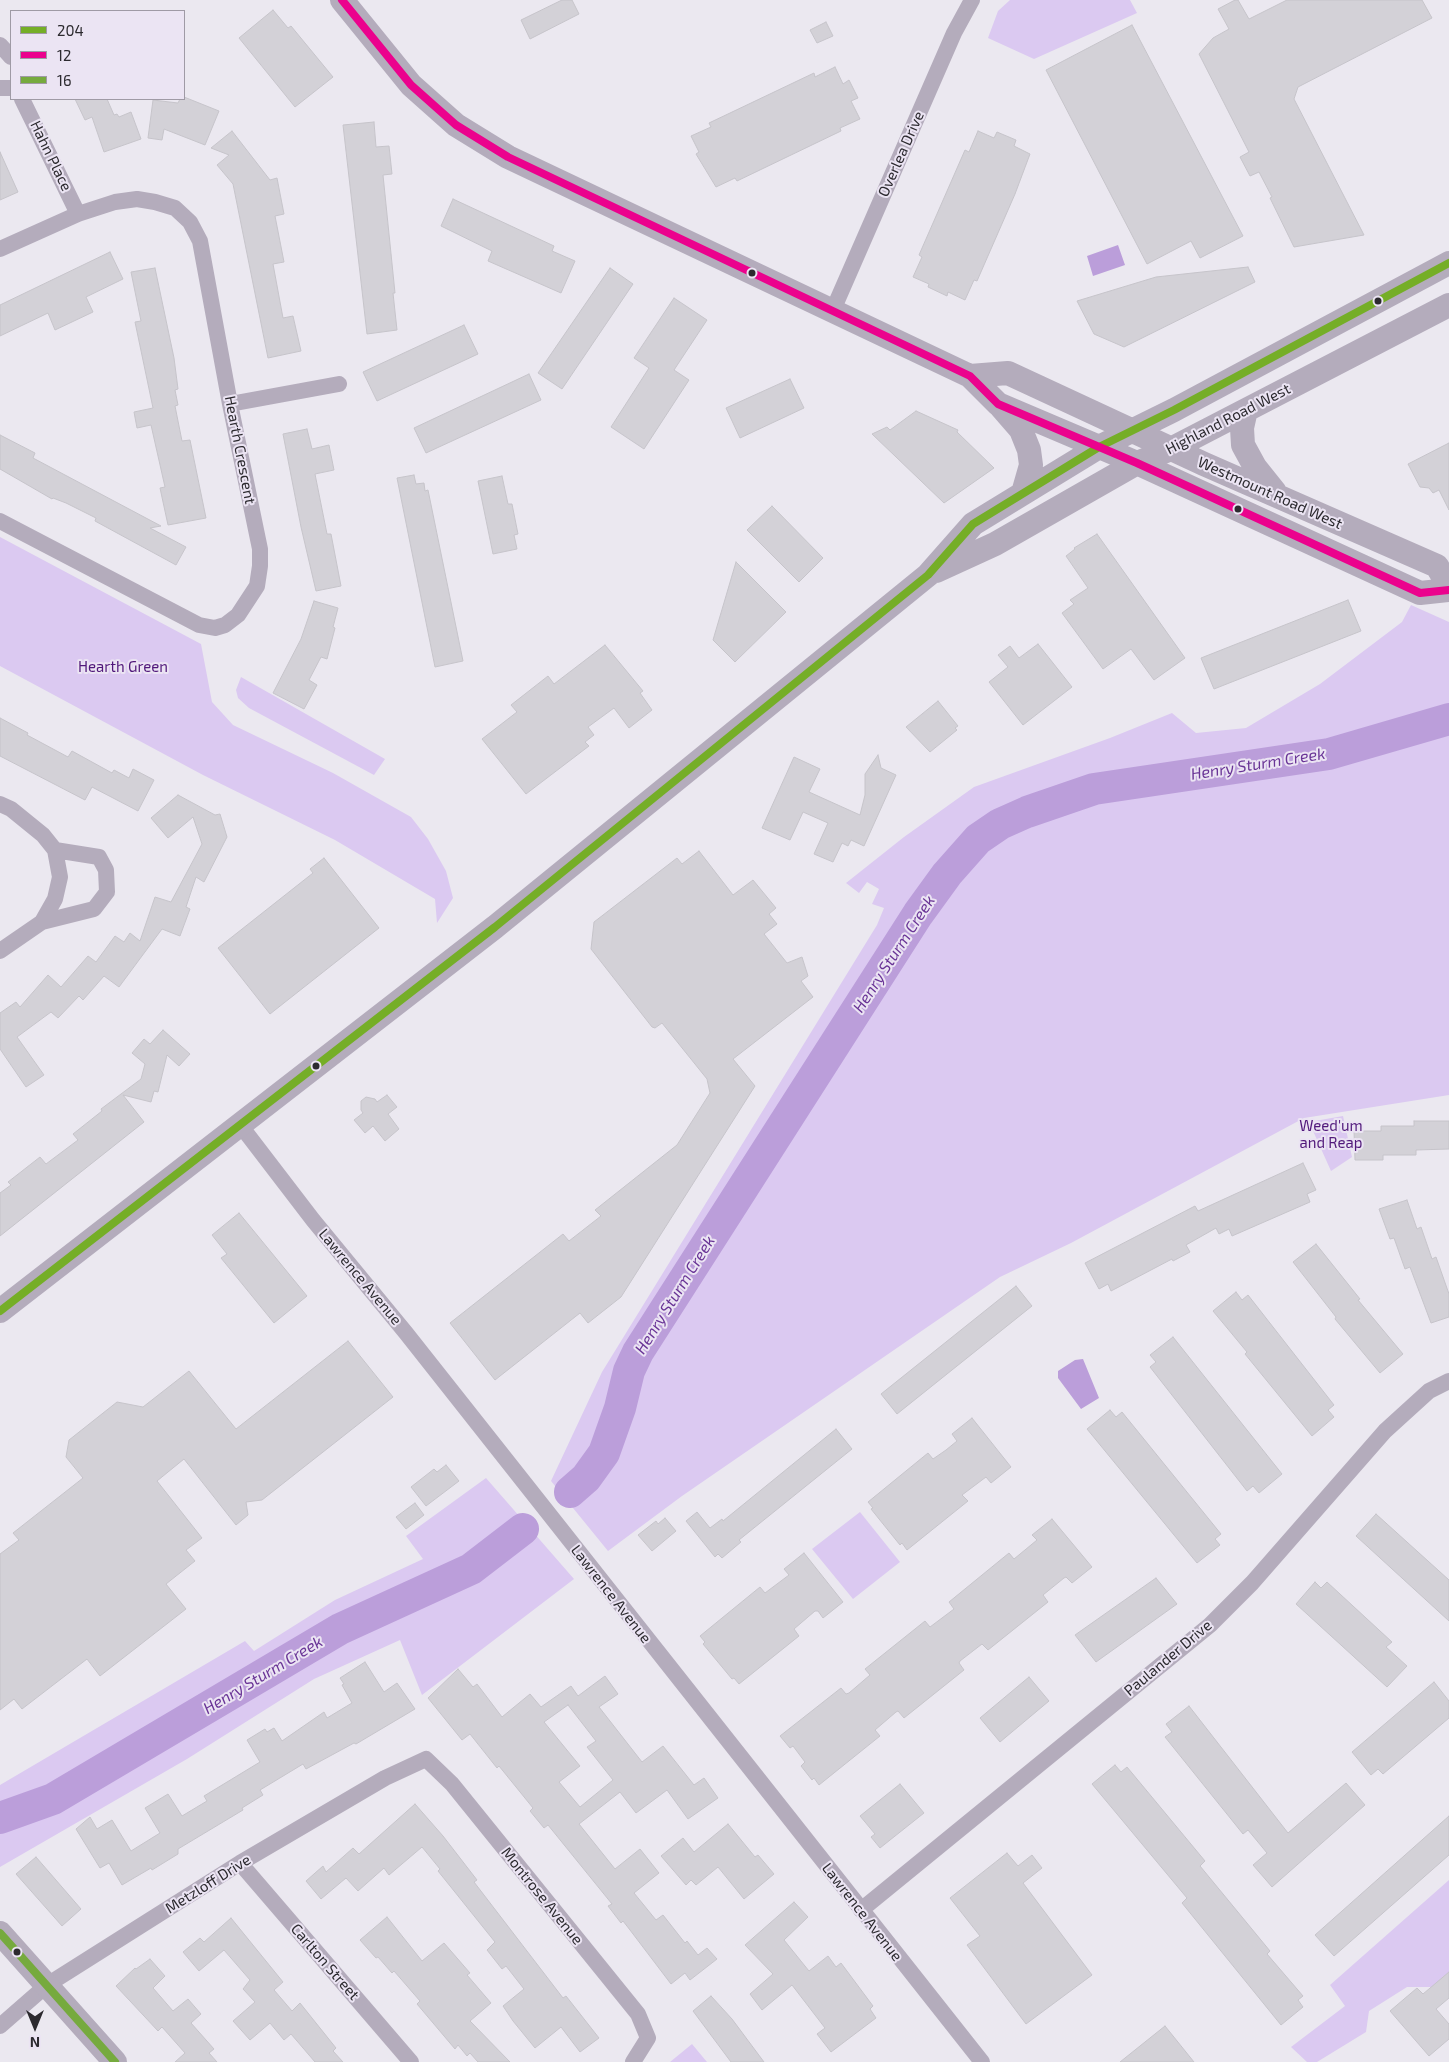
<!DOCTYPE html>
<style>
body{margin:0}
#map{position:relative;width:1449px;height:2062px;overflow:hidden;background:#ebe8f0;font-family:"Exo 2",sans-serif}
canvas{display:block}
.legend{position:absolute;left:10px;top:10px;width:175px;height:90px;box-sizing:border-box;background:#ebe4f3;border:1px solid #9f9aa5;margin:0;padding:6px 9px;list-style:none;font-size:15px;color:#2c2a2f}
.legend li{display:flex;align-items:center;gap:10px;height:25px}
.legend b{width:25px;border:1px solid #9f9aa5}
.north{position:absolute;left:10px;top:2002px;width:50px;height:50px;-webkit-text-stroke:4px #ebe4f3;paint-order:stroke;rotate:180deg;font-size:14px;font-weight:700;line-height:20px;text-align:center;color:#2c2a2f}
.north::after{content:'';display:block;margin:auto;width:18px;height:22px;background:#2c2a2f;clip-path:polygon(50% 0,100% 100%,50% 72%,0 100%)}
</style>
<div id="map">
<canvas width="1449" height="2062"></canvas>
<ul class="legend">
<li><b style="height:6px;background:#75ae27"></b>204</li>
<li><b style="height:6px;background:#eb028d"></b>12</li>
<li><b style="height:6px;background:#76aa3e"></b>16</li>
</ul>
<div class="north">N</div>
</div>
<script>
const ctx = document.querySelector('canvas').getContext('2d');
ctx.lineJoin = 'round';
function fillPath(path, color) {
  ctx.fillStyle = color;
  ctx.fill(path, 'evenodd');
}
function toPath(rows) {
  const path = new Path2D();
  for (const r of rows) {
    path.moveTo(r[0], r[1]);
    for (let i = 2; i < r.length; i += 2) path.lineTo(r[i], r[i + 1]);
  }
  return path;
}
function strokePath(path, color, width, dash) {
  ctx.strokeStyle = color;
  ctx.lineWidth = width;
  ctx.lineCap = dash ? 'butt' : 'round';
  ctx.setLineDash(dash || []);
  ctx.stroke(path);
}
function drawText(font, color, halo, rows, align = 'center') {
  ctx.font = font + ' "Exo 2",sans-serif';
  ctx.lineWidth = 4;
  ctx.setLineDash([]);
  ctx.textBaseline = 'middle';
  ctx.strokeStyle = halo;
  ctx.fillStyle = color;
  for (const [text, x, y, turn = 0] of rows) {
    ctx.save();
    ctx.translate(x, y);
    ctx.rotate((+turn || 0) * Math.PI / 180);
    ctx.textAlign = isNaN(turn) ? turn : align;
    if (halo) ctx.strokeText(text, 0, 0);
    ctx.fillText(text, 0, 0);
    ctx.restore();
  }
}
fillPath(toPath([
 [1010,0,1130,0,1137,13,1034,59,988,38,998,11],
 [0,537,201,644,212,702,233,725,333,773,411,817,428,839,446,871,453,898,437,923,435,899,335,840,203,775,0,666],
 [1411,605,1449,622,1449,1095,1304,1118,1071,1243,1000,1277,682,1496,608,1551,551,1481,602,1372,877,925,884,908,872,904,879,889,867,882,859,893,846,883,904,837,974,787,1110,738,1172,713,1196,733,1246,728,1320,684,1402,622],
 [241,677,385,759,374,775,249,708,238,698,236,690],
 [1343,1116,1352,1157,1331,1171,1309,1122],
 [486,1478,574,1579,422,1695,400,1640,314,1679,187,1759,0,1867,0,1785,245,1641,254,1651,335,1600,423,1559,406,1536],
 [860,1512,900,1562,853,1599,812,1549],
 [1449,1880,1449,1973,1434,1987,1407,1987,1369,2011,1366,2032,1317,2062,1307,2062,1291,2047,1345,2006,1330,1985],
 [692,2044,707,2062,670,2062]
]), '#dbc9f1');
fillPath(toPath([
 [1118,245,1125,265,1093,276,1087,256],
 [1083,1359,1099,1398,1081,1409,1058,1378,1058,1371,1075,1360]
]), '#bb9eda');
strokePath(toPath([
 [570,1492,586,1478,604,1453,620,1408,629,1371,638,1352,918,914,947,874,978,839,1000,824,1027,812,1094,789,1329,754,1449,719],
 [0,1818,53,1799,340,1629,471,1569,523,1529]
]), '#bb9eda', 32);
const building = toPath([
 [562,0,572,0,579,14,530,39,521,20,562,0],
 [1235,0,1238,0,1249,19,1287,0,1422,0,1432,18,1298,87,1294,99,1364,235,1294,247,1270,198,1272,197,1259,172,1250,176,1240,157,1249,152,1199,54,1213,38,1229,29,1218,9,1235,0],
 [273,10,288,28,291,26,333,77,295,107,239,38,273,10],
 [826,22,833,36,817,43,810,30,826,22],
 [1132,25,1243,236,1200,258,1191,241,1147,264,1046,70,1132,25],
 [835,67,843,84,849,80,858,98,851,101,860,119,840,128,841,131,737,181,735,178,716,187,696,154,699,152,691,136,711,127,709,123,814,73,815,77,835,67],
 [184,97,219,111,205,145,164,129,162,140,148,138,153,100,178,103,180,99,184,97],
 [75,99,107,99,114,115,117,114,119,117,131,112,141,139,104,152,92,117,85,120,75,99],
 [374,122,376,147,389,146,392,174,383,175,395,293,393,293,397,330,367,334,343,125,374,122],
 [232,131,270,180,277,178,284,214,275,216,284,262,273,264,283,318,293,316,301,351,268,358,233,184,217,165,229,155,211,148,232,131],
 [978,131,994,138,997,132,1016,140,1014,146,1030,154,1015,194,977,281,974,280,965,300,948,292,947,296,928,287,929,284,913,277,922,257,919,255,965,150,969,152,978,131],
 [0,152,18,192,0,200,0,152],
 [453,199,554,246,552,251,575,261,561,293,488,261,492,251,441,226,453,199],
 [110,252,123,279,86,297,93,312,55,330,48,313,0,336,0,305,110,252],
 [1248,267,1255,282,1124,347,1094,334,1077,301,1156,277,1248,267],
 [155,268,174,358,178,389,175,390,178,405,175,406,182,441,190,440,206,518,168,525,160,488,165,487,151,425,137,428,134,412,153,408,135,322,141,321,131,272,155,268],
 [610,268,633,284,562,389,538,373,610,268],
 [674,298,707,320,674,370,689,380,644,449,611,427,649,368,634,358,674,298],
 [464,325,478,354,377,401,363,372,464,325],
 [529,374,541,400,426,453,414,428,529,374],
 [790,379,804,408,740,438,726,408,790,379],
 [916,411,958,430,957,432,994,468,944,503,872,434,887,427,890,430,916,411],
 [307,429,312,449,329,445,334,470,315,474,327,534,331,534,341,586,316,591,301,527,283,434,307,429],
 [0,435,35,453,33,458,161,526,150,528,186,547,176,565,95,521,96,518,66,503,53,498,52,499,0,469,0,435],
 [1449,443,1449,510,1439,490,1433,493,1429,488,1420,487,1408,464,1449,443],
 [414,475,416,484,424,483,425,491,428,490,463,661,435,667,397,478,414,475],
 [502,476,508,504,512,504,518,534,514,535,517,549,493,554,478,481,502,476],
 [772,506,823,558,799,582,747,530,772,506],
 [1097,534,1185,658,1154,680,1131,649,1103,669,1062,613,1074,604,1070,600,1088,588,1066,556,1075,549,1074,548,1097,534],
 [736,562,786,612,735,662,713,640,736,562],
 [1348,600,1361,631,1214,689,1201,658,1348,600],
 [314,601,338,608,333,627,335,628,327,659,321,657,309,680,317,685,304,709,273,693,301,639,314,601],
 [1038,644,1072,687,1023,725,989,682,1008,667,998,655,1010,646,1019,658,1038,644],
 [605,645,643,691,640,693,652,710,629,728,614,708,588,727,594,735,585,742,589,746,526,794,482,739,517,712,511,705,548,676,554,684,605,645],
 [938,701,958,726,955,728,957,730,930,752,906,727,938,701],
 [0,718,28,733,27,735,68,757,72,751,112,773,114,770,129,778,133,769,154,780,138,811,92,787,85,800,0,756,0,718],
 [878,755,881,768,896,775,864,846,851,840,848,846,842,843,833,862,814,854,828,823,803,812,790,840,762,828,794,757,820,769,809,792,860,815,865,795,865,774,878,755],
 [178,795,215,815,220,814,227,837,204,882,196,877,186,907,190,909,180,936,162,929,119,987,104,976,83,1000,79,996,58,1018,51,1012,17,1037,44,1075,26,1087,0,1049,0,1013,16,1002,20,1007,48,975,61,987,88,956,96,962,115,936,124,942,130,933,140,941,155,897,171,902,202,844,193,817,168,838,151,818,178,795],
 [699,851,733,895,753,880,776,908,769,914,777,924,764,934,787,963,802,957,808,976,801,981,813,997,733,1059,755,1086,621,1297,588,1323,580,1313,495,1380,450,1323,563,1234,569,1241,601,1216,595,1210,677,1145,710,1093,707,1079,662,1023,655,1028,652,1027,591,949,594,922,677,858,682,864,699,851],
 [324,858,379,928,270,1014,218,948,313,873,310,869,324,858],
 [163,1030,190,1054,179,1066,167,1055,158,1092,154,1091,151,1102,123,1095,144,1122,0,1236,0,1193,11,1185,8,1182,40,1157,46,1164,78,1140,73,1134,102,1111,101,1109,141,1079,145,1064,132,1053,144,1039,150,1044,163,1030],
 [387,1095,397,1107,388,1114,399,1129,385,1141,373,1126,365,1133,354,1120,363,1113,361,1110,361,1101,366,1097,375,1099,377,1102,387,1095],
 [1414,1121,1449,1121,1449,1149,1416,1150,1416,1155,1383,1155,1383,1160,1355,1160,1354,1131,1381,1131,1381,1126,1414,1126,1414,1121],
 [1303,1163,1316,1190,1307,1194,1310,1202,1232,1236,1229,1229,1219,1234,1216,1228,1186,1245,1190,1252,1173,1261,1172,1259,1111,1291,1108,1284,1099,1289,1085,1263,1195,1206,1198,1211,1303,1163],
 [1407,1200,1417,1229,1421,1227,1432,1259,1436,1257,1449,1294,1449,1317,1431,1323,1410,1267,1405,1269,1394,1238,1390,1239,1379,1209,1407,1200],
 [239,1213,307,1296,274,1323,221,1258,227,1254,212,1235,239,1213],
 [1316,1244,1360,1299,1358,1300,1403,1354,1380,1373,1335,1319,1336,1317,1293,1262,1316,1244],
 [1016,1286,1032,1306,897,1414,881,1394,1016,1286],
 [1236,1292,1242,1300,1248,1295,1334,1405,1328,1410,1334,1417,1312,1436,1245,1354,1247,1352,1213,1311,1236,1292],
 [1173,1337,1282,1474,1259,1493,1253,1486,1247,1491,1150,1367,1156,1362,1150,1355,1173,1337],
 [348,1341,393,1397,262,1500,246,1502,248,1515,236,1525,184,1459,157,1481,202,1538,186,1550,195,1561,166,1584,186,1609,100,1676,87,1659,22,1709,14,1699,0,1710,0,1554,19,1540,13,1533,83,1478,66,1457,69,1440,117,1402,143,1407,189,1371,236,1429,348,1341],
 [1110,1410,1116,1417,1122,1412,1221,1534,1215,1539,1220,1545,1197,1563,1087,1429,1110,1410],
 [972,1418,1011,1467,991,1483,986,1477,962,1495,968,1501,907,1550,902,1543,900,1545,871,1509,873,1508,868,1502,928,1453,933,1459,946,1450,957,1441,952,1434,972,1418],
 [836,1429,852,1449,739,1540,741,1542,722,1558,718,1554,715,1557,686,1521,697,1512,710,1528,722,1519,723,1521,836,1429],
 [446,1465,459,1481,426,1506,411,1487,434,1469,437,1472,446,1465],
 [415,1503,424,1515,406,1529,396,1517,415,1503],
 [1376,1514,1449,1580,1449,1621,1356,1536,1376,1514],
 [665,1518,676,1531,652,1551,638,1535,656,1521,658,1524,665,1518],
 [1052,1519,1092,1567,1072,1583,1066,1577,1064,1578,1043,1595,1048,1602,988,1650,982,1644,960,1661,959,1663,964,1670,904,1718,898,1711,896,1712,875,1730,880,1736,819,1785,814,1778,812,1780,801,1766,805,1762,793,1746,790,1748,780,1736,841,1688,846,1694,849,1693,870,1675,865,1669,925,1621,930,1627,954,1609,949,1602,1009,1553,1014,1559,1037,1540,1032,1535,1052,1519],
 [804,1553,843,1602,823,1618,818,1611,815,1611,794,1629,799,1636,739,1684,734,1678,732,1679,703,1644,705,1642,700,1636,760,1587,765,1593,789,1575,784,1569,804,1553],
 [1156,1578,1177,1604,1096,1662,1075,1635,1156,1578],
 [1315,1582,1321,1588,1327,1582,1392,1642,1386,1647,1407,1666,1387,1687,1296,1604,1315,1582],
 [365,1662,384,1692,397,1683,415,1709,356,1744,354,1743,306,1769,303,1764,260,1790,263,1795,242,1808,243,1810,178,1849,178,1854,152,1870,151,1868,122,1885,109,1863,100,1868,76,1829,90,1817,97,1829,112,1820,131,1851,160,1833,145,1808,168,1794,182,1816,207,1801,204,1796,260,1762,247,1740,265,1729,267,1732,274,1728,282,1741,324,1712,327,1718,352,1703,342,1685,344,1684,340,1678,365,1662],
 [458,1669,473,1687,477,1684,502,1717,530,1694,541,1707,571,1686,578,1696,605,1676,618,1694,599,1707,642,1762,663,1746,694,1785,704,1778,718,1798,688,1819,667,1790,636,1813,620,1792,579,1824,615,1869,640,1849,659,1873,634,1893,656,1920,663,1915,685,1943,687,1941,698,1955,707,1948,717,1959,690,1980,685,1973,671,1984,630,1930,623,1921,621,1923,608,1906,612,1904,548,1825,544,1828,530,1811,533,1808,499,1766,497,1768,470,1734,462,1740,428,1698,458,1669],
 [568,1705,596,1741,587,1747,613,1780,580,1807,559,1782,580,1766,544,1722,568,1705],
 [1029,1677,1049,1701,1000,1742,980,1718,1029,1677],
 [1434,1682,1449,1701,1449,1718,1383,1774,1378,1769,1371,1775,1352,1752,1434,1682],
 [1189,1706,1288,1833,1346,1783,1365,1805,1272,1887,1253,1865,1267,1853,1248,1830,1243,1834,1165,1737,1172,1732,1166,1724,1189,1706],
 [1115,1765,1121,1772,1127,1767,1205,1861,1200,1866,1270,1951,1267,1954,1303,1996,1298,2000,1303,2007,1281,2025,1182,1903,1187,1898,1092,1784,1115,1765],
 [900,1784,924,1813,880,1848,871,1837,875,1834,860,1816,900,1784],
 [415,1804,443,1836,477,1880,474,1882,563,1998,566,1996,599,2038,580,2052,561,2027,535,2048,513,2021,503,2006,524,1989,506,1966,502,1969,487,1950,495,1942,438,1871,440,1869,422,1847,389,1875,384,1868,358,1891,346,1878,321,1899,306,1881,323,1866,326,1872,353,1848,359,1854,415,1804],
 [1449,1816,1449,1855,1334,1956,1315,1935,1449,1816],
 [728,1824,755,1857,758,1855,774,1874,744,1899,718,1867,696,1885,691,1880,686,1885,661,1856,683,1838,694,1852,728,1824],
 [1007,1853,1018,1866,1032,1855,1042,1868,1023,1883,1092,1975,1026,2024,967,1945,980,1936,950,1898,1007,1853],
 [36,1857,81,1909,62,1926,16,1874,36,1857],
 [794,1902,808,1917,784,1940,809,1971,828,1956,836,1967,841,1963,873,2006,870,2009,876,2018,831,2052,817,2034,825,2028,792,1985,762,2010,750,1994,773,1974,745,1945,794,1902],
 [387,1917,422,1961,444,1943,470,1973,467,1975,491,2003,470,2021,510,2062,478,2062,470,2053,467,2056,458,2045,455,2049,417,2004,420,2001,394,1971,392,1973,378,1957,376,1958,360,1940,387,1917],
 [231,1918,283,1982,274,1990,292,2011,300,2003,336,2048,333,2051,343,2062,315,2062,291,2034,284,2040,270,2023,250,2040,233,2021,255,2002,243,1989,250,1980,224,1950,199,1971,183,1952,200,1938,204,1942,231,1918],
 [150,1959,165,1976,153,1988,173,2011,188,1999,201,2014,191,2023,214,2049,209,2053,217,2062,175,2062,185,2053,162,2027,158,2031,116,1986,135,1968,136,1969,150,1959],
 [1449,1972,1449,1998,1436,2009,1449,2024,1449,2039,1429,2056,1390,2011,1417,1988,1423,1994,1449,1972],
 [711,1996,732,2019,764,2062,731,2062,693,2011,711,1996],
 [1165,2026,1194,2062,1120,2062,1165,2026]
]);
fillPath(building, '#d3d1d7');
strokePath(building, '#c6c4ca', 1);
strokePath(toPath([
 [0,45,11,57],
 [0,88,11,88],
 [22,99,78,214],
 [0,249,78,214,115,202,137,199,155,202,175,208,190,222,200,241,230,404,260,549,260,566,257,586,238,615,225,625,215,628,199,625,0,521],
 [833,310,954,33,972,0],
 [230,404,339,384],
 [0,804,11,809,43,835,55,850,60,877,55,899,42,922,0,951],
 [42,922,94,909,107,892,106,870,99,857,55,850],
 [241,1126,313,1220,406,1333,982,2062],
 [240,1863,411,2062],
 [861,1910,1210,1625,1252,1583,1385,1431,1429,1391,1449,1381],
 [0,2026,47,1985,240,1863,385,1778,426,1759,452,1784,638,2014,648,2038,633,2062]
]), '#b4acbc', 16);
strokePath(toPath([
 [342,0,411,85,456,125,508,157,970,376,998,404,1137,463,1420,593,1449,590],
 [970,376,1008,373,1204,464,1437,566,1449,587],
 [1001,407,1021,430,1029,450,1031,465,1023,493],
 [1246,410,1242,428,1243,445,1255,467,1275,492],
 [936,571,995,544,1137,463,1171,449,1449,305],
 [0,1311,495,927,928,575,973,524,1099,447,1174,410,1449,263],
 [0,1933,115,2062]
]), '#b4acbc', 24);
strokePath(toPath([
 [0,1311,495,927,928,575,973,524,1099,447,1174,410,1449,263]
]), '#75ae27', 8);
strokePath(toPath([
 [342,0,411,85,456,125,508,157,970,376,998,404,1137,463,1420,593,1449,590]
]), '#eb028d', 8);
strokePath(toPath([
 [0,1933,115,2062]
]), '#76aa3e', 8);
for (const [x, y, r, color] of [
 [752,273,4.5,"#2c2a2f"],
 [1378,301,4.5,"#2c2a2f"],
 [1238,509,4.5,"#2c2a2f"],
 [316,1066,4.5,"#2c2a2f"],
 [17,1952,4.5,"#2c2a2f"]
]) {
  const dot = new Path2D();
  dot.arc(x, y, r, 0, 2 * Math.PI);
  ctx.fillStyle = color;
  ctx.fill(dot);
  strokePath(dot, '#ebe4f3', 2);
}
drawText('15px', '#2c2a2f', '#ebe4f3', [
 ["Overlea Drive",901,154,-66],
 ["Hahn Place",51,156,64],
 ["Highland Road West",1228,419,-27],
 ["Hearth Crescent",240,450,79],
 ["Westmount Road West",1270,493,24],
 ["Lawrence Avenue",360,1277,50],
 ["Lawrence Avenue",611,1594,52],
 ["Paulander Drive",1168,1658,-40],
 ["Metzloff Drive",208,1884,-32],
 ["Montrose Avenue",542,1896,51],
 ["Lawrence Avenue",862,1912,52],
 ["Carlton Street",325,1962,49]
]);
drawText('15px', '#51197b', '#ebe4f3', [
 ["Hearth Green",123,667],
 ["Weed'um",1331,1126],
 ["and Reap",1331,1143]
]);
drawText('italic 16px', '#693496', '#ebe4f3', [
 ["Henry Sturm Creek",1258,764,-9],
 ["Henry Sturm Creek",894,954,-57],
 ["Henry Sturm Creek",675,1295,-58],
 ["Henry Sturm Creek",263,1675,-31]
]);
</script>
